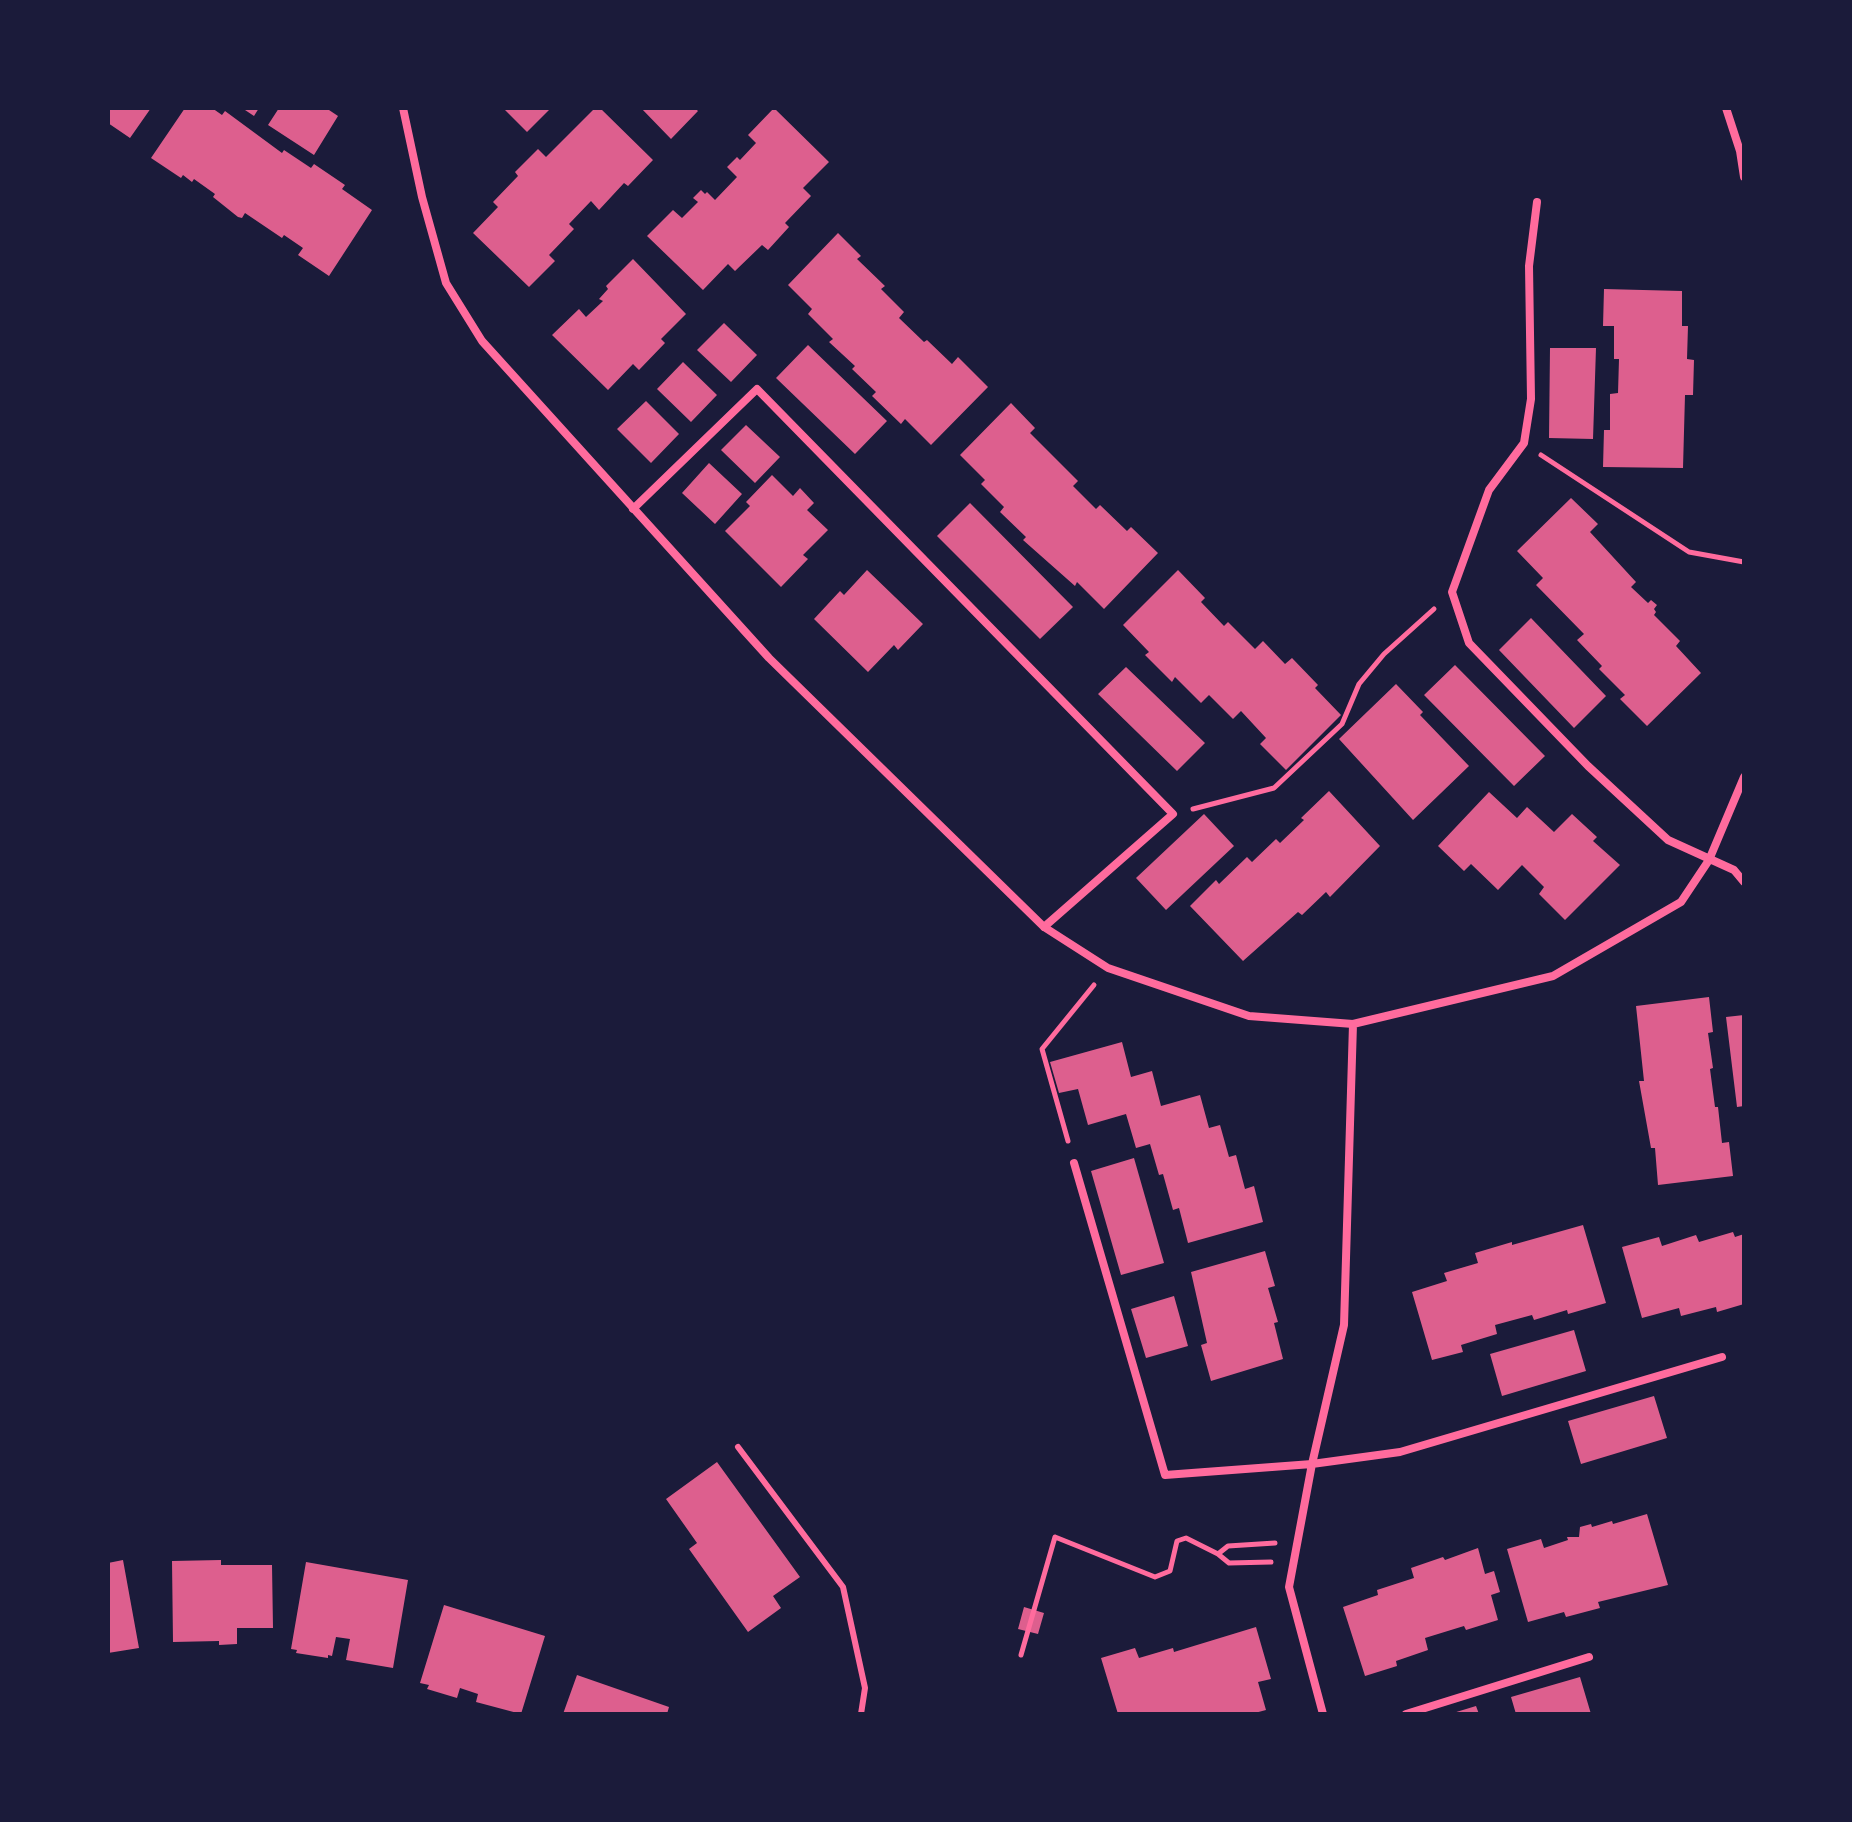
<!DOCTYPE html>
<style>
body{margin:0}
#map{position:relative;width:1852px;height:1822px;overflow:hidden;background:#1b1b3a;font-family:"Sofia Sans Condensed",sans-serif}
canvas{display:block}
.frame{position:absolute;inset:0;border:110px solid #1b1b3a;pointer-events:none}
</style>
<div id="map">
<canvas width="1852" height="1822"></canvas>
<div class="frame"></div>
</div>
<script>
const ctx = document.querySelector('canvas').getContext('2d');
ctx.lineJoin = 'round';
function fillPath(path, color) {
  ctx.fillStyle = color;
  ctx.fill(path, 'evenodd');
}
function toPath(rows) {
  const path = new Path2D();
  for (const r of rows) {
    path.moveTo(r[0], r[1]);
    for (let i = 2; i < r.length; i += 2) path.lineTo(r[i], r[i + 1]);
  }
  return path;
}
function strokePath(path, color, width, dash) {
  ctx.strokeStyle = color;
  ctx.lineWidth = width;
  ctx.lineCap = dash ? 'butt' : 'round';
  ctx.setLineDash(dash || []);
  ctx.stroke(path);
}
fillPath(toPath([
 [108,108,151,108,130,138,108,123],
 [185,108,212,108,222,115,225,111,282,153,284,150,311,168,314,164,345,185,342,189,372,210,329,276,298,255,303,248,284,235,282,238,245,213,242,218,238,217,213,197,215,194,194,179,192,182,183,175,181,178,151,158],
 [242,108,259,108,254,116],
 [279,108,326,108,338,116,314,155,268,125],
 [503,108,551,108,527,132],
 [595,108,600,108,653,160,628,186,624,183,599,210,591,201,569,224,574,229,549,255,555,261,529,287,473,233,498,207,493,202,518,176,515,172,538,149,546,157],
 [641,108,695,108,698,111,671,139],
 [774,108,829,162,803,188,811,196,785,223,789,227,768,250,762,245,735,271,728,264,703,290,647,236,673,210,682,218,698,202,693,198,701,190,705,194,707,192,715,200,737,177,727,167,737,157,740,160,756,143,748,135],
 [838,233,861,256,857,259,885,286,881,289,904,312,899,318,924,342,927,340,952,364,958,357,988,387,931,445,905,419,901,424,872,396,876,392,852,369,855,366,829,342,833,339,808,314,812,309,788,285],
 [633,259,686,314,661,339,665,343,639,370,633,364,608,390,552,335,579,309,586,317,603,301,599,299,608,289,606,286],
 [1604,289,1682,291,1682,326,1688,326,1687,359,1694,360,1693,395,1685,395,1683,468,1603,467,1604,430,1610,430,1610,394,1618,393,1619,359,1614,359,1614,326,1603,326],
 [724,323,757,355,731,382,697,350],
 [808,345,887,421,855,454,776,378],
 [1550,348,1596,348,1593,439,1549,438],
 [683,362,717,395,691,422,657,389],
 [646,401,679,434,651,463,617,429],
 [1011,403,1035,428,1030,433,1078,481,1073,486,1096,509,1100,505,1127,531,1131,527,1158,553,1104,609,1077,582,1075,586,1023,540,1026,537,1000,512,1004,507,981,484,985,480,960,455],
 [746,425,780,457,755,483,721,450],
 [709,463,742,494,715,524,682,493],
 [772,475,793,496,800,488,814,503,807,510,828,530,803,555,808,559,781,587,725,531,750,506,746,502],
 [1571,498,1598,524,1590,532,1636,582,1631,587,1648,603,1651,600,1657,605,1654,609,1656,612,1654,615,1680,641,1676,646,1701,673,1647,726,1620,699,1625,695,1599,669,1602,666,1577,640,1584,634,1536,585,1543,578,1517,551],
 [970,503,1073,607,1040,639,937,536],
 [867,570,923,624,898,650,894,645,868,672,814,619,840,591,844,595],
 [1178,570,1205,598,1201,602,1224,626,1228,622,1255,649,1263,641,1285,664,1292,658,1318,685,1315,688,1341,715,1286,770,1260,744,1266,738,1241,711,1233,719,1209,695,1201,703,1175,677,1172,682,1145,655,1149,652,1123,625],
 [1531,618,1606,696,1574,728,1499,650],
 [1455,665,1545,756,1514,786,1424,695],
 [1126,667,1205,743,1177,771,1098,694],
 [1396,684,1423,712,1420,715,1469,766,1413,820,1339,739],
 [1329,791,1380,846,1330,897,1326,892,1302,915,1298,912,1243,961,1190,906,1216,880,1219,884,1247,857,1252,862,1276,839,1280,843,1304,820,1301,818],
 [1489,792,1517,818,1527,807,1554,832,1572,814,1597,837,1593,841,1620,865,1565,920,1539,894,1544,887,1522,865,1498,890,1471,864,1464,871,1438,846],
 [1204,814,1234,846,1166,910,1136,878],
 [1709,997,1713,1032,1708,1033,1713,1068,1710,1069,1715,1107,1718,1107,1722,1143,1729,1142,1733,1176,1658,1185,1655,1148,1651,1148,1639,1081,1644,1081,1636,1006],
 [1744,1015,1744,1106,1737,1107,1726,1017],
 [1122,1042,1131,1077,1152,1071,1161,1106,1200,1095,1209,1128,1220,1125,1229,1157,1236,1155,1245,1189,1254,1186,1263,1222,1188,1243,1179,1208,1173,1210,1163,1174,1159,1175,1150,1144,1136,1148,1126,1114,1088,1125,1078,1089,1059,1093,1050,1062],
 [1134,1158,1164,1263,1121,1275,1091,1171],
 [1583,1225,1606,1303,1568,1314,1567,1310,1534,1320,1532,1315,1495,1325,1497,1334,1461,1345,1463,1352,1432,1360,1412,1292,1447,1281,1444,1273,1478,1263,1475,1253,1512,1242,1512,1245],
 [1733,1232,1735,1237,1744,1234,1744,1304,1717,1312,1716,1307,1681,1316,1679,1308,1642,1318,1622,1247,1659,1237,1662,1246,1696,1235,1699,1242],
 [1265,1251,1275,1286,1268,1288,1278,1322,1274,1323,1283,1359,1211,1381,1201,1345,1207,1343,1191,1272],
 [1174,1296,1188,1346,1146,1358,1131,1309],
 [1574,1330,1586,1371,1502,1396,1490,1354],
 [1654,1396,1667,1438,1581,1464,1568,1421],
 [717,1462,800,1577,773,1596,781,1608,748,1632,689,1549,697,1543,666,1499],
 [1647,1514,1668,1585,1598,1602,1600,1608,1566,1617,1564,1612,1528,1622,1507,1549,1541,1539,1544,1548,1568,1540,1567,1537,1579,1537,1580,1527,1591,1524,1592,1527,1612,1521,1613,1524],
 [1478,1548,1485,1574,1494,1571,1500,1592,1491,1595,1498,1620,1466,1630,1464,1626,1425,1638,1428,1650,1396,1661,1397,1666,1365,1676,1343,1607,1378,1595,1377,1590,1414,1578,1411,1568,1443,1557,1445,1560],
 [123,1560,139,1648,108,1653,108,1563],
 [221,1560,221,1565,272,1565,273,1628,237,1628,237,1644,219,1645,219,1641,173,1642,172,1561],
 [306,1562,408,1580,393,1668,346,1660,350,1639,336,1637,332,1656,328,1655,328,1658,296,1653,297,1650,291,1649],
 [444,1605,545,1636,521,1714,476,1702,478,1694,460,1688,457,1698,427,1689,429,1685,420,1683],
 [1024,1607,1044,1613,1038,1634,1018,1629],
 [1256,1627,1271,1679,1258,1682,1266,1710,1251,1714,1118,1714,1101,1658,1135,1648,1139,1658,1173,1648,1174,1652],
 [577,1675,669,1707,667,1714,563,1714],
 [1580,1677,1591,1714,1516,1714,1511,1697],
 [1476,1706,1479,1714,1453,1714,1453,1713]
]), '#dd5f8e');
strokePath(toPath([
 [1541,455,1689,552,1744,562],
 [1193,809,1274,788,1342,724,1359,684,1384,654,1434,609],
 [1068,1141,1042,1049,1094,985],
 [1218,1554,1228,1546,1275,1543],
 [1021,1655,1055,1537,1155,1577,1170,1571,1177,1541,1186,1538,1218,1554,1229,1563,1271,1562]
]), '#ff6b9d', 5);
strokePath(toPath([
 [738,1447,843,1587,865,1688,861,1714]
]), '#ff6b9d', 6);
strokePath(toPath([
 [403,108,422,197,446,283,482,341,769,658,1044,927,1108,968,1249,1016,1353,1024,1553,976,1681,902,1709,860,1744,777],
 [1726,108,1740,151,1744,177],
 [1537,202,1529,266,1531,399,1524,443,1489,490,1452,592,1469,643,1588,766,1668,840,1734,870,1744,882],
 [633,509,757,389,1173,814,1044,927],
 [1074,1163,1165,1475,1312,1464,1400,1452,1722,1357],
 [1323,1714,1289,1587,1312,1464,1344,1325,1353,1024],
 [1406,1714,1589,1657]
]), '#ff6b9d', 8);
</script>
